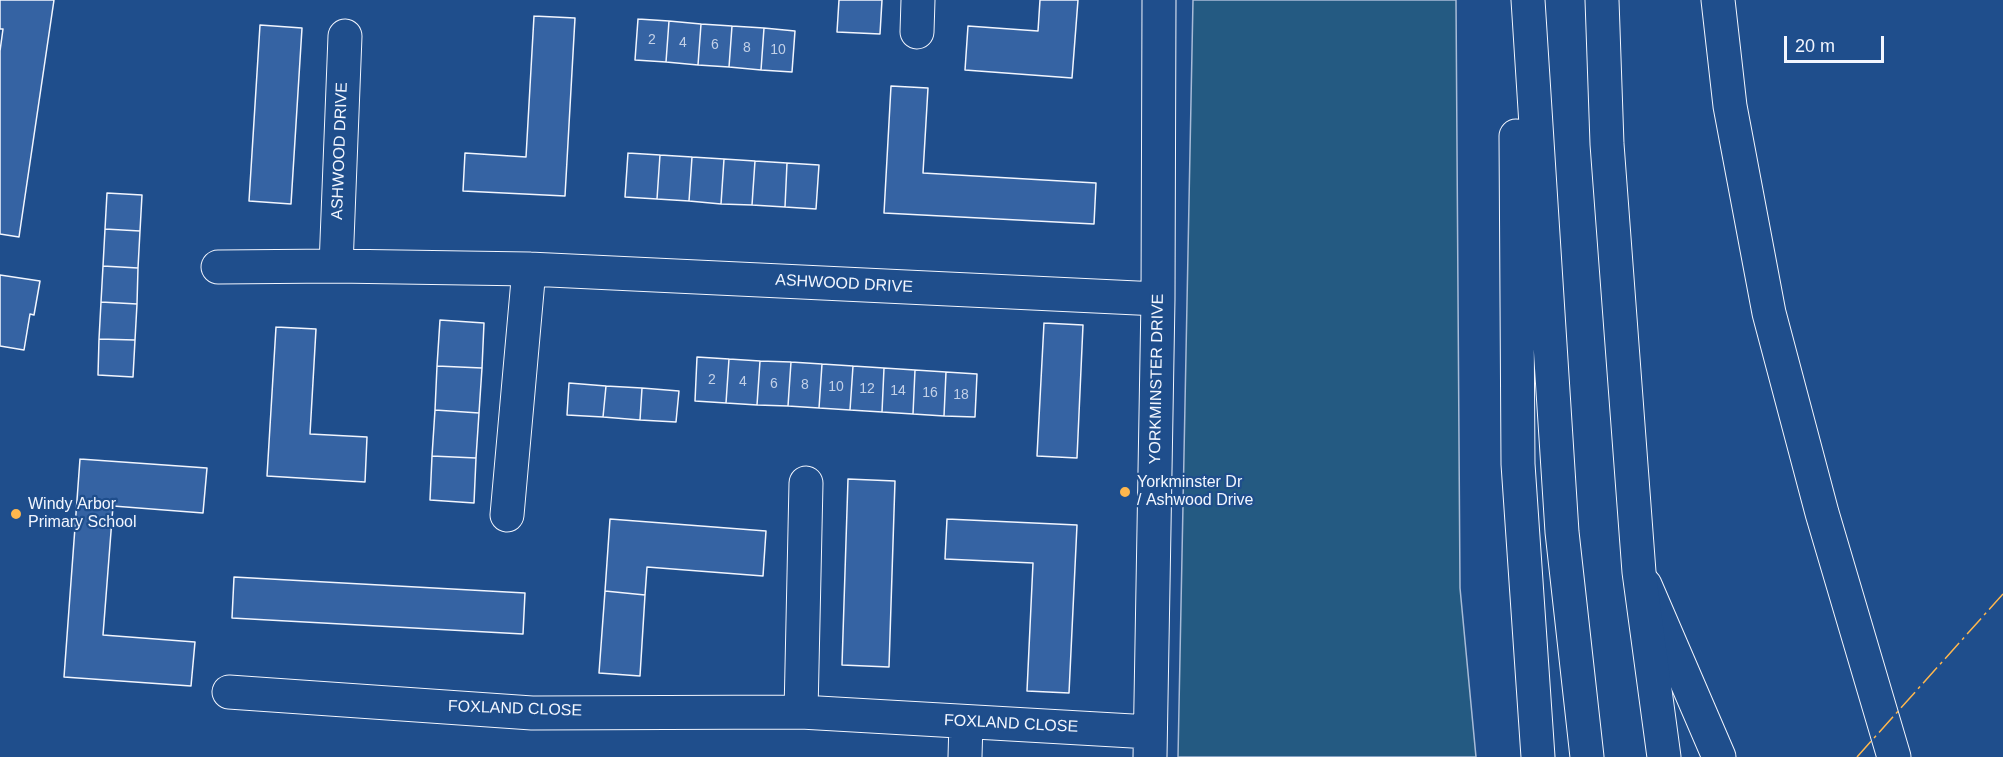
<!DOCTYPE html>
<style>
body{margin:0}
#map{position:relative;width:2003px;height:757px;overflow:hidden;background:#1f4e8c;font-family:Helvetica,sans-serif}
canvas{display:block}
.scale{position:absolute;left:1784px;top:36px;width:100px;height:27px;box-sizing:border-box;border:3px solid #f2f6ff;border-top:0;padding-left:8px;font-size:18px;line-height:21px;white-space:nowrap;color:#f2f6ff;-webkit-text-stroke:4px #1f4e8c;paint-order:stroke}
</style>
<div id="map">
<canvas width="2003" height="757"></canvas>
<div class="scale">20 m</div>
</div>
<script>
const ctx = document.querySelector('canvas').getContext('2d');
ctx.lineJoin = 'round';
function fillPath(path, color) {
  ctx.fillStyle = color;
  ctx.fill(path, 'evenodd');
}
function toPath(rows) {
  const path = new Path2D();
  for (const r of rows) {
    path.moveTo(r[0], r[1]);
    for (let i = 2; i < r.length; i += 2) path.lineTo(r[i], r[i + 1]);
  }
  return path;
}
function strokePath(path, color, width, dash) {
  ctx.strokeStyle = color;
  ctx.lineWidth = width;
  ctx.lineCap = dash ? 'butt' : 'round';
  ctx.setLineDash(dash || []);
  ctx.stroke(path);
}
function drawText(font, color, halo, rows, align = 'center') {
  ctx.font = font + ' Helvetica,sans-serif';
  ctx.lineWidth = 4.5;
  ctx.setLineDash([]);
  ctx.textBaseline = 'middle';
  ctx.strokeStyle = halo;
  ctx.fillStyle = color;
  for (const [text, x, y, turn = 0] of rows) {
    ctx.save();
    ctx.translate(x, y);
    ctx.rotate((+turn || 0) * Math.PI / 180);
    ctx.textAlign = isNaN(turn) ? turn : align;
    if (halo) ctx.strokeText(text, 0, 0);
    ctx.fillText(text, 0, 0);
    ctx.restore();
  }
}
const green = toPath([
 [1193,0,1456,0,1460,588,1476,757,1178,757,1193,0]
]);
fillPath(green, '#245a82');
strokePath(green, '#a8bbd7', 1.5);
const building = toPath([
 [0,0,54,0,19,237,0,234,0,51,3,29,0,29,0,0],
 [839,0,882,0,880,34,837,32,839,0],
 [1040,0,1078,0,1072,78,965,70,968,26,1038,31,1040,0],
 [534,16,575,18,565,196,463,191,465,153,526,157,534,16],
 [638,19,669,21,666,62,635,60,638,19],
 [669,21,701,24,698,65,666,62,669,21],
 [701,24,732,26,729,67,698,65,701,24],
 [260,25,302,28,291,204,249,201,260,25],
 [732,26,764,28,761,70,729,67,732,26],
 [764,28,795,31,792,72,761,70,764,28],
 [891,86,928,88,923,173,1096,183,1094,224,884,213,891,86],
 [628,153,660,155,657,199,625,197,628,153],
 [660,155,692,157,689,201,657,199,660,155],
 [692,157,724,159,721,204,689,201,692,157],
 [724,159,755,161,752,205,721,204,724,159],
 [755,161,787,163,785,207,752,205,755,161],
 [787,163,819,165,816,209,785,207,787,163],
 [107,193,142,195,140,231,105,229,107,193],
 [105,229,140,231,138,268,103,266,105,229],
 [103,266,138,268,137,304,101,302,103,266],
 [0,275,40,281,34,315,30,314,24,350,0,346,0,275],
 [101,302,137,304,135,340,99,339,101,302],
 [440,320,484,323,482,368,437,366,440,320],
 [1044,323,1083,325,1077,458,1037,456,1044,323],
 [276,327,316,329,310,434,367,437,365,482,267,476,276,327],
 [99,339,135,340,133,377,98,375,99,339],
 [697,357,729,359,726,403,695,401,697,357],
 [729,359,760,361,757,405,726,403,729,359],
 [760,361,791,362,788,406,757,405,760,361],
 [791,362,822,364,819,408,788,406,791,362],
 [822,364,853,366,850,410,819,408,822,364],
 [437,366,482,368,479,413,435,410,437,366],
 [853,366,884,368,882,412,850,410,853,366],
 [884,368,915,370,913,414,882,412,884,368],
 [915,370,946,372,944,416,913,414,915,370],
 [946,372,977,374,975,417,944,416,946,372],
 [569,383,606,386,603,417,567,415,569,383],
 [606,386,642,388,640,420,603,417,606,386],
 [642,388,679,391,676,422,640,420,642,388],
 [435,410,479,413,476,458,432,456,435,410],
 [432,456,476,458,474,503,430,500,432,456],
 [80,459,207,468,203,513,113,506,103,635,195,642,191,686,64,677,80,459],
 [848,479,895,481,889,667,842,665,848,479],
 [610,519,766,531,763,576,647,567,645,595,605,591,610,519],
 [947,519,1077,525,1069,693,1027,691,1033,563,945,559,947,519],
 [234,577,525,593,523,634,232,618,234,577],
 [605,591,645,595,640,676,599,673,605,591]
]);
fillPath(building, '#3563a3');
strokePath(building, '#f2f6ff', 1.5);
const minor = toPath([
 [917,32,918,0],
 [336,266,345,36],
 [218,267,336,266,529,269,1158,299],
 [507,515,529,269],
 [1645,585,1719,757],
 [229,692,532,713,801,712,1150,732],
 [801,712,806,483],
 [965,757,966,722],
 [1150,757,1158,299,1159,0]
]);
const highway = toPath([
 [1528,0,1562,532,1587,757],
 [1602,0,1607,144,1639,572,1664,757],
 [1718,0,1730,106,1769,313,1822,513,1894,757],
 [1516,136,1518,464,1538,757]
]);
strokePath(minor, '#f2f6ff', 35);
strokePath(highway, '#f2f6ff', 35);
strokePath(minor, '#1f4e8c', 33);
strokePath(highway, '#1f4e8c', 33);
strokePath(toPath([
 [1857,757,2003,594]
]), '#ffb74d', 1.5, [21, 4.5, 3, 4.5]);
for (const [x, y, r, color] of [
 [1125,492,6,"#ffb74d"],
 [16,514,6,"#ffb74d"]
]) {
  const dot = new Path2D();
  dot.arc(x, y, r, 0, 2 * Math.PI);
  ctx.fillStyle = color;
  ctx.fill(dot);
  strokePath(dot, '#1f4e8c', 2);
}
drawText('14px', '#c3d1e8', null, [
 ["2",652,40],
 ["4",683,43],
 ["6",715,45],
 ["8",747,48],
 ["10",778,50],
 ["2",712,380],
 ["4",743,382],
 ["6",774,384],
 ["8",805,385],
 ["10",836,387],
 ["12",867,389],
 ["14",898,391],
 ["16",930,393],
 ["18",961,395]
]);
drawText('16px', '#f2f6ff', '#1f4e8c', [
 ["ASHWOOD DRIVE",340,151,-88],
 ["ASHWOOD DRIVE",844,284,3],
 ["YORKMINSTER DRIVE",1157,379,-89],
 ["FOXLAND CLOSE",515,709,2],
 ["FOXLAND CLOSE",1011,724,3]
]);
drawText('16px', '#f2f6ff', '#1f4e8c', [
 ["Yorkminster Dr",1137,483],
 ["/ Ashwood Drive",1137,501],
 ["Windy Arbor",28,505],
 ["Primary School",28,523]
], 'left');
</script>
